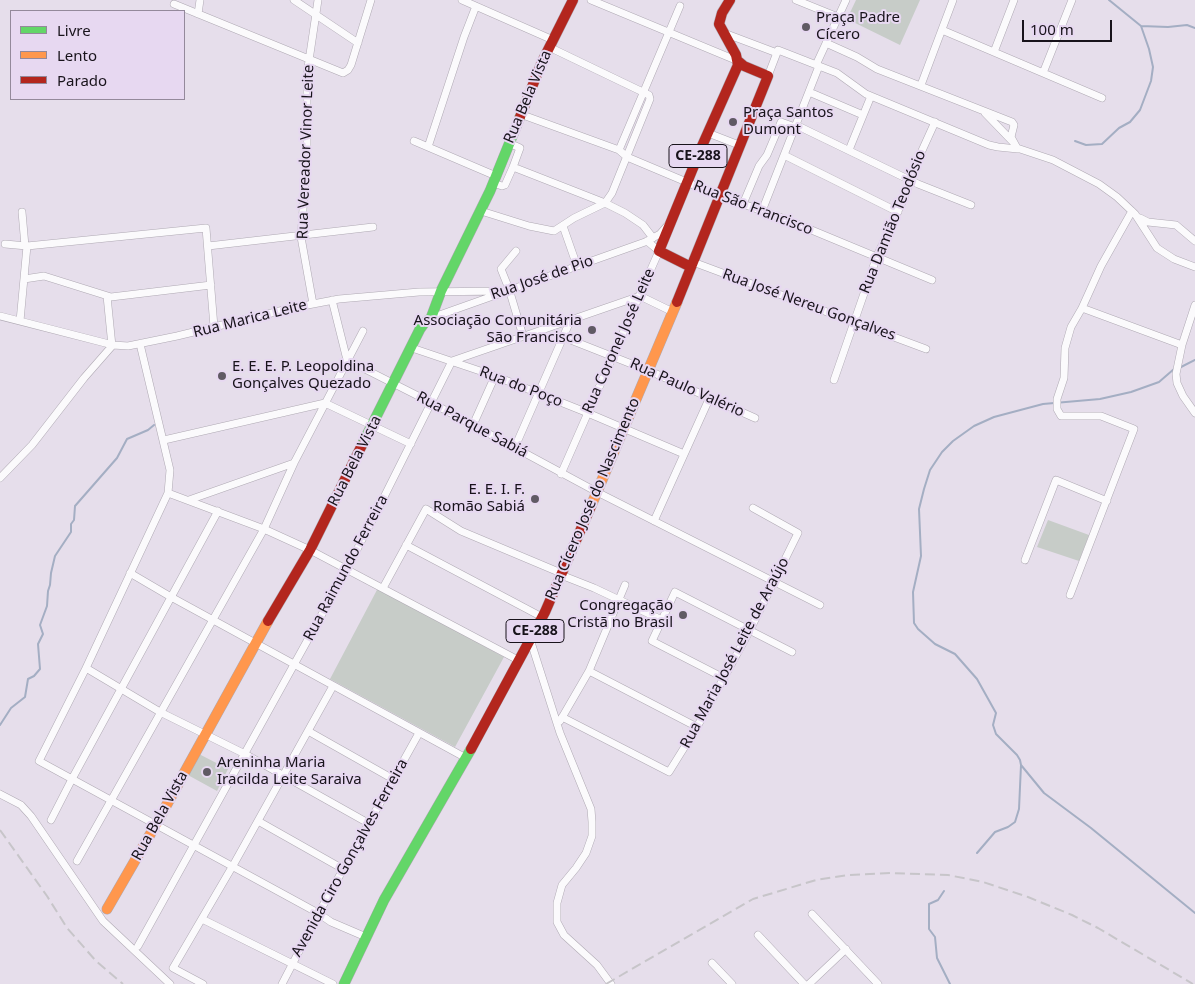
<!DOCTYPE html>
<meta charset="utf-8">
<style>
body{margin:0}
#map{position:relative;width:1195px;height:984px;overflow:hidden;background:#e6deeb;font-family:"Noto Sans",sans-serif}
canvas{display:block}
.legend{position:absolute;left:10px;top:10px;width:175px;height:90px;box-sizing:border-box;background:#e7d8f1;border:1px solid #94899b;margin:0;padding:6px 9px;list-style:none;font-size:15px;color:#18131b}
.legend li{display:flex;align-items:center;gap:10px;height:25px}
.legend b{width:25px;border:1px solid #94899b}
.scale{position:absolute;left:1022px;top:20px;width:90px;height:22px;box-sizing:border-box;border:2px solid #18131b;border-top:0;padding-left:6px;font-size:15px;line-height:18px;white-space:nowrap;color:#18131b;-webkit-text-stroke:4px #e7d8f1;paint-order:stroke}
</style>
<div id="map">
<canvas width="1195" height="984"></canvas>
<ul class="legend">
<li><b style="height:6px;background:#63d668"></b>Livre</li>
<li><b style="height:6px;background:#ff974d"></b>Lento</li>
<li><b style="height:6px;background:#b3261e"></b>Parado</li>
</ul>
<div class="scale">100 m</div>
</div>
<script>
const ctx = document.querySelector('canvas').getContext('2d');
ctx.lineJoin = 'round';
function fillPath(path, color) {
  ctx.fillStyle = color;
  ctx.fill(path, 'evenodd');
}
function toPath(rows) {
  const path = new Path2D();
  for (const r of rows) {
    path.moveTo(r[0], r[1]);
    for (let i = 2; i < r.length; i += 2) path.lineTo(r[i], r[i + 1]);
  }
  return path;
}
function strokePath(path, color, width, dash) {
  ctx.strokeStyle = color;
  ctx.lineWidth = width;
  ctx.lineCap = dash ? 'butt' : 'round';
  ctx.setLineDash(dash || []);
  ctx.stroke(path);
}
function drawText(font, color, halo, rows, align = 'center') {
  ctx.font = font + ' "Noto Sans",sans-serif';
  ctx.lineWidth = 4;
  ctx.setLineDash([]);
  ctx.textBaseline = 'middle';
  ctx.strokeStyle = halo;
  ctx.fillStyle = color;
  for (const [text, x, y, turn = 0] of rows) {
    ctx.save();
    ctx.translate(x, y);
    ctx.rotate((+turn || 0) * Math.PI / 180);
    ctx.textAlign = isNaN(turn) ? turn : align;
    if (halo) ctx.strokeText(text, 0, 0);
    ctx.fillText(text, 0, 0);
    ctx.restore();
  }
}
fillPath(toPath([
 [856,0,920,0,900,45,847,19],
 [1048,520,1089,535,1079,561,1037,547],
 [378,588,504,657,455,747,330,679],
 [197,753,228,769,217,791,186,774]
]), '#c7ccc8');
strokePath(toPath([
 [1109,0,1141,26,1168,27,1187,25,1195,28],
 [1075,141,1086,145,1102,144,1119,128,1130,122,1140,110,1151,81,1153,67,1149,49,1141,26],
 [1181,367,1195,360],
 [1174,369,1159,382,1131,392,1100,399,1043,404,994,417,974,426,953,441,942,452,930,470,924,489,919,509,921,556,913,592,914,623,918,629,935,644,955,654,977,679,996,713,993,725,996,734,1017,755,1020,760,1021,765,1044,793,1091,828,1195,913],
 [0,725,11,708,25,697,28,679,34,676,40,669,38,644,43,634,40,625,47,606,48,591,50,585,51,573,55,556,71,532,71,524,74,520,75,506,117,458,127,439,148,430,154,425],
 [977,853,995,832,1008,827,1015,822,1019,809,1021,765],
 [944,891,938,900,929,904,929,929,935,937,937,958,950,984]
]), '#a4aec3', 2);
const street = toPath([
 [294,0,358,43],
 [462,0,553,40],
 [591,0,738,61],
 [796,0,838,17],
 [174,4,343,73,348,70,351,65,371,0],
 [198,14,200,0],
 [942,30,1102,98],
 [724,33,777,53],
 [826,43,857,57,877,69,1012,122,1014,125,1011,137,1017,148,1053,160,1099,184,1117,197,1135,214,1157,248,1174,259,1195,267],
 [994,52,1014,0],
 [816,65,846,0],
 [1043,73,1072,0],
 [768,76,778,50,837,73,866,94,989,145,998,147,1018,149],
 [921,85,953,0],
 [809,92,863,115],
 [985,113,1012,141],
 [520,114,619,150,627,157,715,194,785,219,932,280],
 [796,125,918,184,971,205],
 [708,133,739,145],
 [414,141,496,176],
 [428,147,464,37,476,6],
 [619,150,680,6],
 [849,150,871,96],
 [784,155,898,212],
 [513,167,605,203,625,213,643,225,653,238],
 [493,183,502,186,505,185,513,167,520,148,509,143],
 [743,204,759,166,767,155,781,122,795,127],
 [481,211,529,226,554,231,574,218,605,203,612,193,650,99,649,95,549,47],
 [762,211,819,66],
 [22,212,25,246],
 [1140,218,1148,222,1176,225,1195,241],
 [563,226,577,266],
 [5,244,27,246,206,228,214,327],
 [208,246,373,227],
 [516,251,501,269,509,289,523,336],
 [693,262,926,349],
 [24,279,44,276,111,297,211,285],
 [332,300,347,360],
 [313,304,301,237,307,154,307,74,318,0],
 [1195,305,1182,345,1176,374,1177,383,1183,396,1195,413],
 [1082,308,1182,345],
 [0,316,113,345,128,346,177,336,292,308,339,299,419,292,505,291],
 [431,318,645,242,660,234,667,226],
 [20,321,27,246],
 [563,337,652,372,755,418],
 [140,344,170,470,168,493,86,668,39,761,318,913,331,922,366,937],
 [412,348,495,376,583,411,684,454],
 [347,360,432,403,597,492,820,605],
 [834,380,877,256,904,198,920,155,935,122],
 [473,425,495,376],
 [164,440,325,403,411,444],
 [515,447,571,319],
 [561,474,659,251,647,241],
 [0,478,32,445,84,378,112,346,107,296],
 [168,493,264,529,310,550,518,660],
 [189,500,294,463],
 [654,521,710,397],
 [406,545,542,617],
 [1025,560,1056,480,1107,501],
 [130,573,171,597,466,758],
 [561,575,594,588,662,620],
 [383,588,426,509,461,531,561,573],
 [1070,595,1134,429,1101,416,1061,416,1057,409,1057,399,1064,378,1065,348,1071,327,1082,308,1101,266,1132,211],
 [530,639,560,733,591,809,592,822,592,836,586,853,576,868,562,885,557,903,557,922,564,935,597,965,611,984],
 [86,668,160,712,245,754,368,823],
 [589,671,697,727],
 [724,678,652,641,675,592,792,652],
 [562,717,669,772,697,727,750,630,798,533,753,508],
 [560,721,589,671,625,585],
 [308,731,393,779],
 [0,794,21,805,31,816,103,921,170,984],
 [51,820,72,779,218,511],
 [258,821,343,869],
 [77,861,264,529,294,463,363,331],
 [812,914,878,984],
 [202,919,333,984],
 [758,935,804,984],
 [138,946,347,569,384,497,452,361,640,296,673,312],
 [712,963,732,984],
 [203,984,173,968,235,862,333,686],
 [282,984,321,909,419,733],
 [809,984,846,949]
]);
const fast = toPath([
 [362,445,420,329,425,322,431,318,441,291,490,191,520,117],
 [344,984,384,900,471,749]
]);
const slow = toPath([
 [591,506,677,302],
 [107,909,155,826,268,621]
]);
const jam = toPath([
 [520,117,542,62,573,0],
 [691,267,659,251,702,146,738,65,736,55,719,24,722,13,730,0],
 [677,302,768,76,744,66,738,61],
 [268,621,310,550,362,445],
 [471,749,545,612,591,506]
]);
strokePath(street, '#afa9b3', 8);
strokePath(fast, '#afa9b3', 11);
strokePath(slow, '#afa9b3', 11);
strokePath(jam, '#afa9b3', 11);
strokePath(street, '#fbfafc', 7);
strokePath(fast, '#63d668', 10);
strokePath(slow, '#ff974d', 10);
strokePath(jam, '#b3261e', 10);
strokePath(toPath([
 [0,830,47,896,67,928,96,961,123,984],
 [606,984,753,899,816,880,848,875,891,873,948,875,983,882,1028,897,1072,915,1098,928,1193,984]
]), '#c7c5c9', 2, [10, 5]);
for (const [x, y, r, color] of [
 [806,27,5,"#605a64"],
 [733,122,5,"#605a64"],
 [592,330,5,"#605a64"],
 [222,376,5,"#605a64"],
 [535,499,5,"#605a64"],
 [683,615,5,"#605a64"],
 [207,772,5,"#605a64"]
]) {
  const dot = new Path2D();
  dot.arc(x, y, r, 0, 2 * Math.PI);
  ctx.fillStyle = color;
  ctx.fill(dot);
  strokePath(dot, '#e7d8f1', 2);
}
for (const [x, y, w] of [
 [698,156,58],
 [535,631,58]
]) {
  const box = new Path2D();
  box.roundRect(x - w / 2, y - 11.5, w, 23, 4);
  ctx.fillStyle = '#e7d8f1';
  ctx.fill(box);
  strokePath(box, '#18131b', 1);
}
drawText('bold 14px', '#18131b', null, [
 ["CE-288",698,156],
 ["CE-288",535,631]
]);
drawText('15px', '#18131b', '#e7d8f1', [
 ["Praça Padre",816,18],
 ["Cícero",816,35],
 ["Praça Santos",743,113],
 ["Dumont",743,130],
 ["Associação Comunitária",582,321,"right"],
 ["São Francisco",582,338,"right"],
 ["E. E. E. P. Leopoldina",232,367],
 ["Gonçalves Quezado",232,384],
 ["E. E. I. F.",525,490,"right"],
 ["Romão Sabiá",525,507,"right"],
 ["Congregação",673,606,"right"],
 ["Cristã no Brasil",673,623,"right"],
 ["Areninha Maria",217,763],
 ["Iracilda Leite Saraiva",217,780]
], 'left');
drawText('15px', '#18131b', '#e7d8f1', [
 ["Rua Bela Vista",528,97,-67],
 ["Rua Vereador Vinor Leite",306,152,-88],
 ["Rua São Francisco",753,208,21],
 ["Rua Damião Teodósio",893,222,-68],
 ["Rua José de Pio",542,278,-19],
 ["Rua José Nereu Gonçalves",809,305,20],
 ["Rua Marica Leite",250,319,-14],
 ["Rua Coronel José Leite",619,341,-66],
 ["Rua do Poço",521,387,21],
 ["Rua Paulo Valério",687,388,24],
 ["Rua Parque Sabiá",472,425,28],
 ["Rua Bela Vista",355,461,-63],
 ["Rua Cícero José do Nascimento",593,499,-67],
 ["Rua Raimundo Ferreira",346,568,-62],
 ["Rua Maria José Leite de Araújo",735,653,-62],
 ["Rua Bela Vista",160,816,-61],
 ["Avenida Ciro Gonçalves Ferreira",350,858,-61]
]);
</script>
